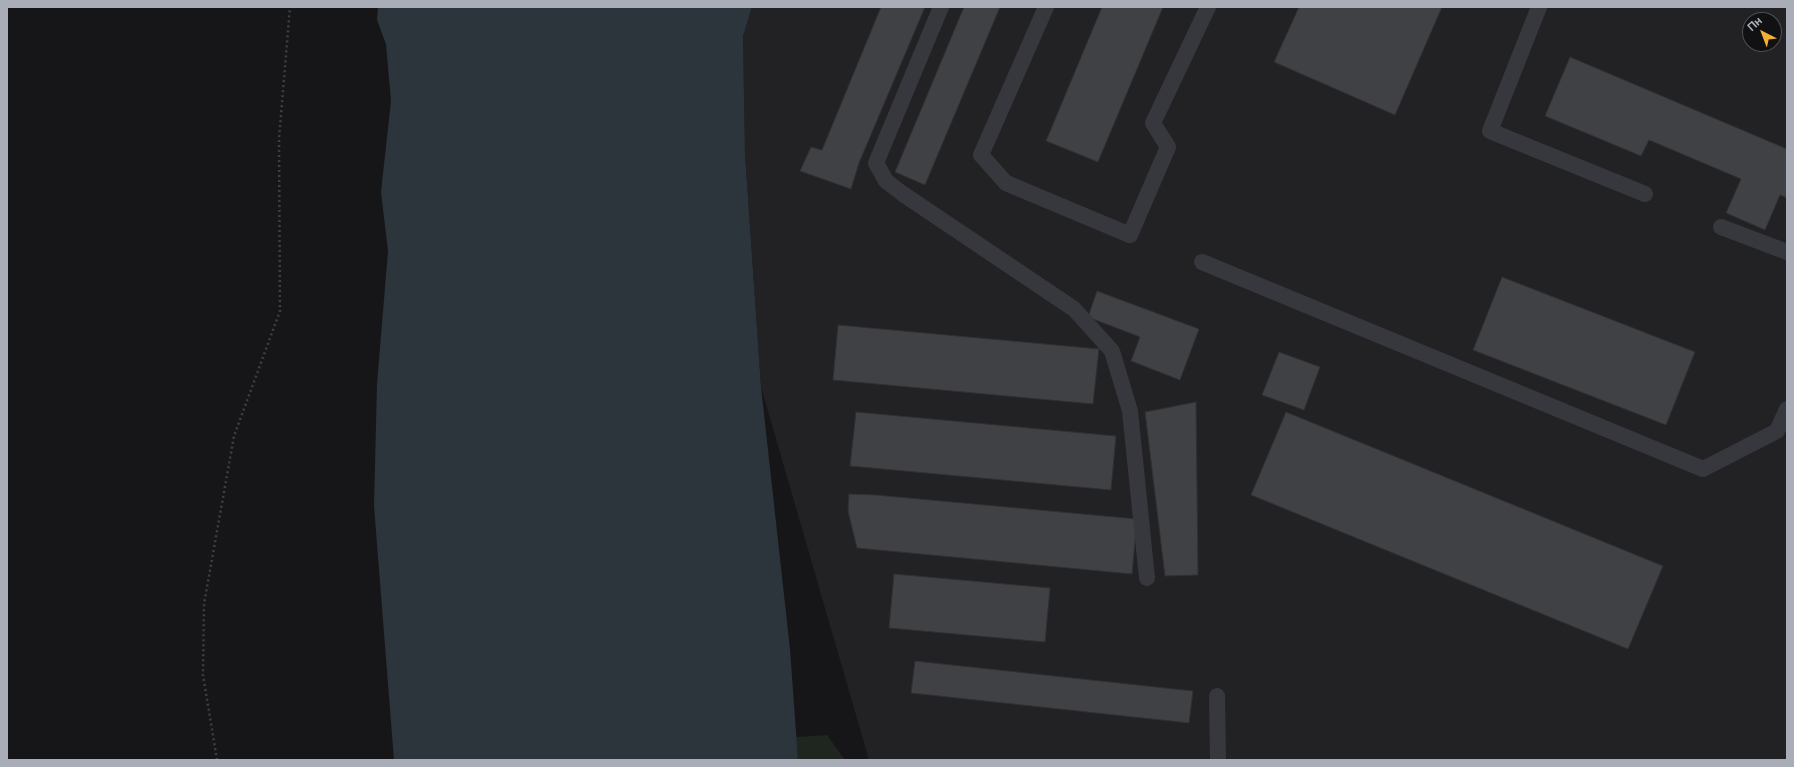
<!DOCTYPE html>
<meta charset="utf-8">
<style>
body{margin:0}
#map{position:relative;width:1794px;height:767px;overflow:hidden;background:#161618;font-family:Inter,sans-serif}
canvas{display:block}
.frame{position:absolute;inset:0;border:8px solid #a8adb8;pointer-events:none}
.north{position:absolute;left:1742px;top:12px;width:40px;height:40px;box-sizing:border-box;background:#111113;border:1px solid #4d4f55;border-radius:50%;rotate:318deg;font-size:11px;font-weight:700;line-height:16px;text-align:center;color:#a8adb8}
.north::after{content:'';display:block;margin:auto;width:14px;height:18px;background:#f2b134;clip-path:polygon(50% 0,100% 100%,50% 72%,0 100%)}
</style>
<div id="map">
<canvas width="1794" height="767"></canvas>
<div class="frame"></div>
<div class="north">Пн</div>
</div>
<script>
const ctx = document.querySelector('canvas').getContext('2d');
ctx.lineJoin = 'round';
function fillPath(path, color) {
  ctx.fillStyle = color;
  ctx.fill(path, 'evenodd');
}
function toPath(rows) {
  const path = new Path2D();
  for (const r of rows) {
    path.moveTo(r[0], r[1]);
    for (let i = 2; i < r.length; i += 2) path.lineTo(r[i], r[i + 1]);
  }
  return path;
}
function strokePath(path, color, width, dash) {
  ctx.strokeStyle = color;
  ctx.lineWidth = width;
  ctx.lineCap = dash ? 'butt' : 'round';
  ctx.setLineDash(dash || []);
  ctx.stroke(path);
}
fillPath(toPath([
 [752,7,1787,7,1787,760,869,760,761,387,745,154,743,36],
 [1750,20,1774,20,1774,44,1750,44]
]), '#222225');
fillPath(toPath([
 [827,735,845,760,798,760,796,737]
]), '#1e261f');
fillPath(toPath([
 [378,7,752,7,743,36,745,154,761,387,790,649,798,760,394,760,374,506,377,384,388,251,381,192,391,101,386,44,377,20]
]), '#2c353c');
const building = toPath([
 [881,7,925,7,859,163,851,189,800,171,811,147,822,150,881,7],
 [964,7,1000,7,925,185,895,172,964,7],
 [1102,7,1163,7,1098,162,1046,141,1102,7],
 [1299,7,1442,7,1395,115,1274,62,1299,7],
 [1570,57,1787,149,1787,198,1780,195,1765,230,1726,213,1741,179,1649,140,1641,156,1545,116,1570,57],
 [1502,277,1695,352,1666,425,1473,350,1502,277],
 [1097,291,1199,329,1180,380,1131,361,1140,337,1088,317,1097,291],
 [838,325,1099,349,1093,404,833,380,838,325],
 [1279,352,1320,367,1304,410,1262,395,1279,352],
 [1196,402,1198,575,1165,576,1145,412,1196,402],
 [856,412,1116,436,1111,490,850,466,856,412],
 [1286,412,1663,566,1628,649,1251,495,1286,412],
 [849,494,876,495,1137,519,1132,574,857,548,848,511,849,494],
 [894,574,1050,588,1045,642,889,628,894,574],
 [915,661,1193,691,1189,723,911,693,915,661]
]);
fillPath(building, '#404145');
strokePath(building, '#303034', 1);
strokePath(toPath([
 [217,760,203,675,204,604,234,436,280,311,279,139,290,7]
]), '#3d3f44', 2.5, [2, 3]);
strokePath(toPath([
 [941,7,876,163,886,181,903,194,1074,309,1112,351,1130,411,1147,578],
 [1046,7,981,155,1006,183,1130,235,1168,147,1153,123,1208,7],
 [1539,7,1490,131,1645,194],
 [1721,227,1787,252],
 [1202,262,1703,469,1777,431,1787,409],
 [1217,696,1218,760]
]), '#37383d', 16);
</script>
